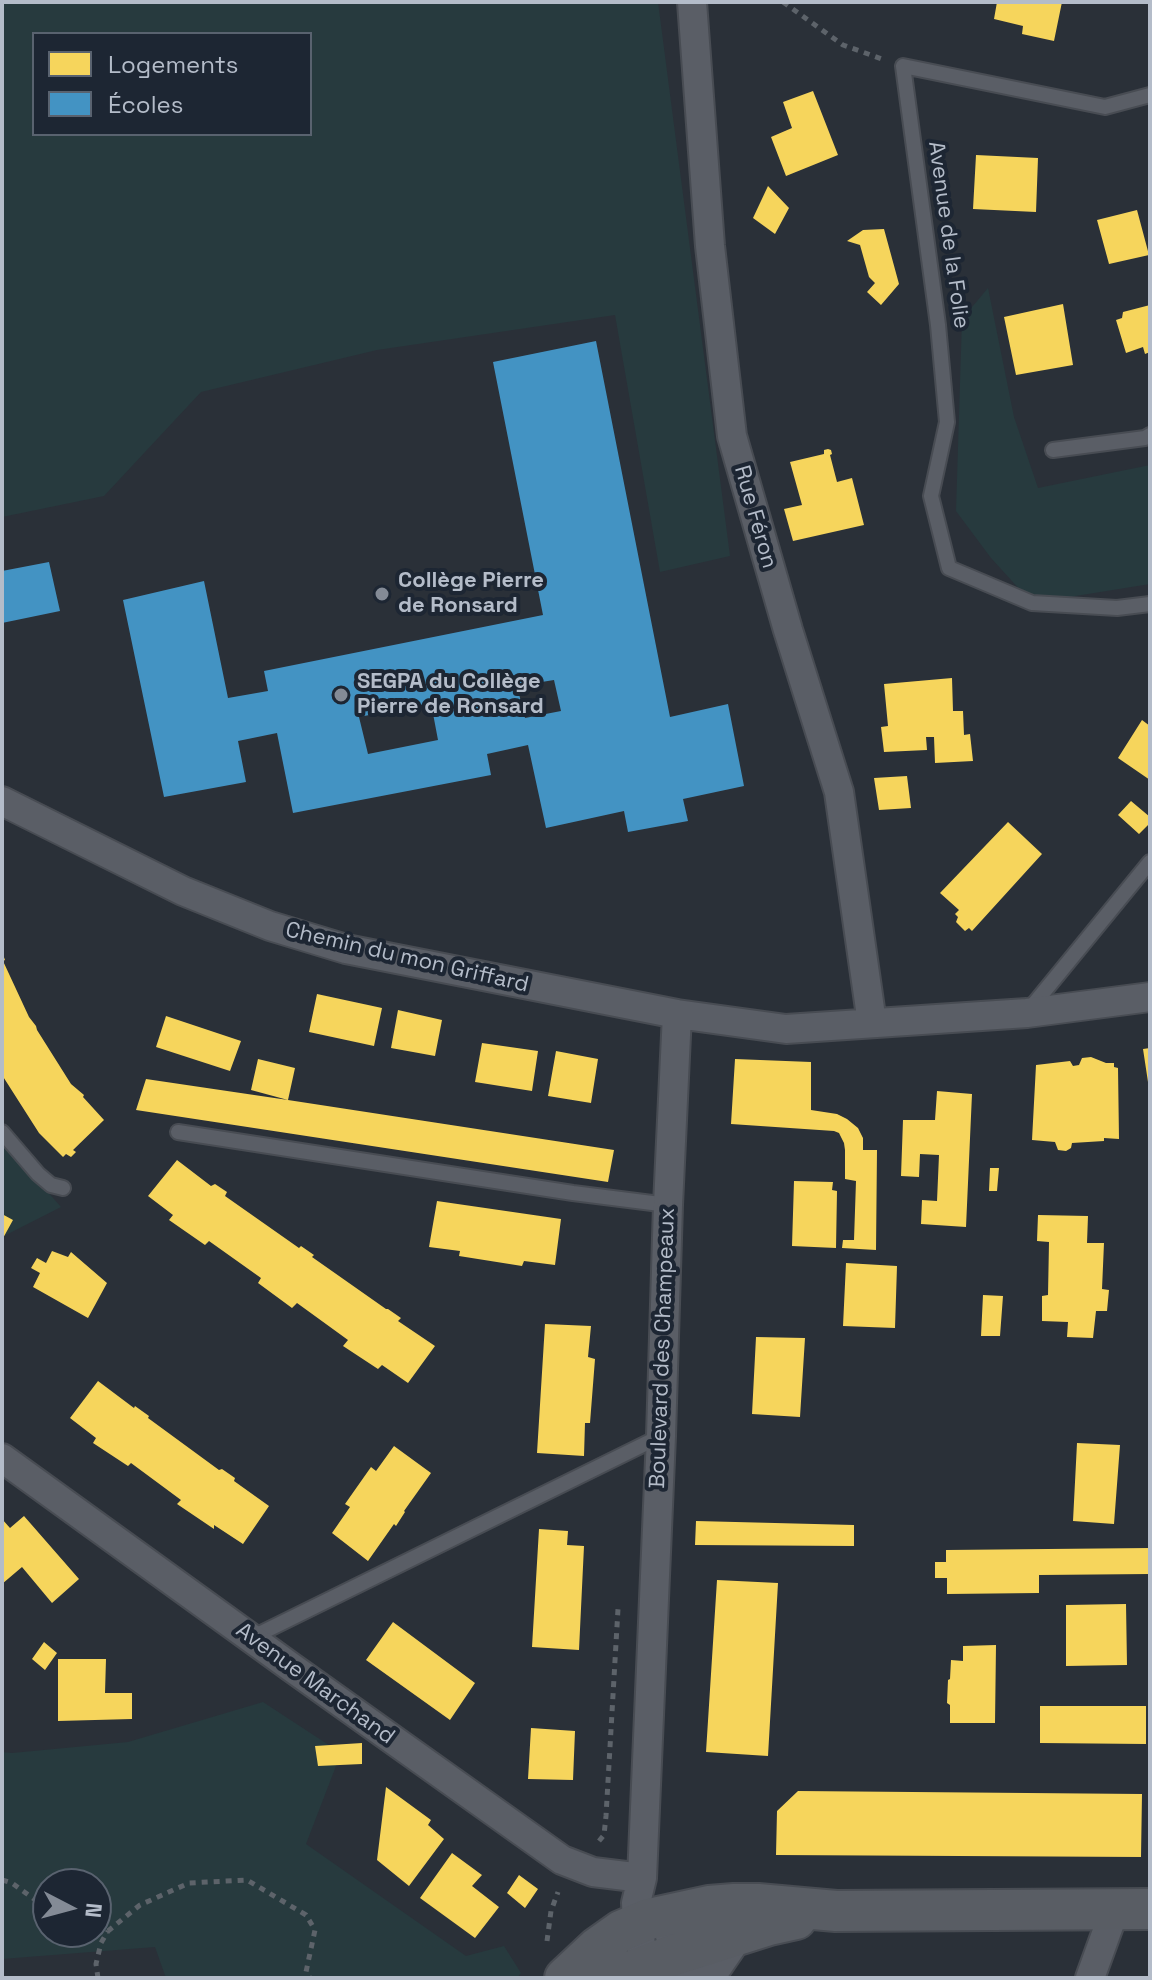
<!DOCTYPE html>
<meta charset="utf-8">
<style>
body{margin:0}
#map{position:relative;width:1152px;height:1980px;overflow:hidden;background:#2a3038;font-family:"Space Grotesk",sans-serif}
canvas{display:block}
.frame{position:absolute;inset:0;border:4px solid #b4bcc9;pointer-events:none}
.legend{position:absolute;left:32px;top:32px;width:280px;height:104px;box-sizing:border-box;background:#1d2633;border:2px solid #59626f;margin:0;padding:10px 14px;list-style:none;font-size:24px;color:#b4bcc9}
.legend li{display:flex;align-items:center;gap:16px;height:40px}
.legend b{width:40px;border:2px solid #59626f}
.north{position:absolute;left:32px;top:1868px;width:80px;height:80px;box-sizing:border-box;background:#1d2633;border:2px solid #59626f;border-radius:50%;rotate:96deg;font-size:22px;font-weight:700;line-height:32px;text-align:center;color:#b4bcc9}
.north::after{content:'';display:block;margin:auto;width:28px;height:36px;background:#848b96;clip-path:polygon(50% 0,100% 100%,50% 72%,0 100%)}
</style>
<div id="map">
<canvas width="1152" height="1980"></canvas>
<div class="frame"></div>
<ul class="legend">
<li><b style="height:22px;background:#f6d55c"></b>Logements</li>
<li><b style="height:22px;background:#4393c3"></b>Écoles</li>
</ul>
<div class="north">N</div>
</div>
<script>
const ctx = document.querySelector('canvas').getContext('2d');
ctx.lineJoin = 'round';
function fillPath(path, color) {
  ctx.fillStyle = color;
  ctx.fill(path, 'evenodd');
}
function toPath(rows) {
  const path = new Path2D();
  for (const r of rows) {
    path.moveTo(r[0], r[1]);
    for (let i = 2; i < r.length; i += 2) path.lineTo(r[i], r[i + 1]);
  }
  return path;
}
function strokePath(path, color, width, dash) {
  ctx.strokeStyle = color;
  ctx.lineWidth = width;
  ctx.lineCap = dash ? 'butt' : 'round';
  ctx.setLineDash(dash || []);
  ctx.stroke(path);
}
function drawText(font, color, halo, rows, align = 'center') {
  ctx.font = font + ' "Space Grotesk",sans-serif';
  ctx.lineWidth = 8;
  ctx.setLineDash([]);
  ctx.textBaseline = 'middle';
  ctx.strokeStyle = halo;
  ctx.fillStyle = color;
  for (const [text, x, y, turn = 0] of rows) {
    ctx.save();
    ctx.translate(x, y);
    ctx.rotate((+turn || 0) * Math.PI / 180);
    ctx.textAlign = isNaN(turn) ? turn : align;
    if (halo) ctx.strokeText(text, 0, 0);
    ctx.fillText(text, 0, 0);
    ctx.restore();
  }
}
fillPath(toPath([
 [2,2,658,2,730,556,660,572,615,315,377,350,201,392,104,496,2,517],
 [34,34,310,34,310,134,34,134],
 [988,288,1014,417,1038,488,1150,465,1150,584,1032,603,991,558,956,511,962,319],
 [2,1140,61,1207,2,1237],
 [263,1702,341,1753,306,1844,466,1956,504,1946,521,1973,517,1978,166,1978,155,1947,2,1959,2,1752,12,1753,128,1742],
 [48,1884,96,1884,96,1932,48,1932]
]), '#273a3e');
fillPath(toPath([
 [997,2,1062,2,1054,41,1022,34,1023,26,994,19],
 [813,91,838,155,786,176,771,137,792,128,783,102],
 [976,155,1038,158,1036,212,973,209],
 [768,186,789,208,775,234,753,218],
 [1137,210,1149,255,1109,264,1097,220],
 [884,229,899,284,881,305,867,292,875,283,869,277,860,245,847,241,863,230],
 [1063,304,1073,365,1016,375,1004,317],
 [1150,305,1150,352,1145,354,1143,347,1126,353,1116,320,1122,318,1123,312],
 [828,449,831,450,832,454,830,455,837,482,852,478,864,525,793,541,784,509,802,505,790,462,824,454,824,450],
 [952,678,953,711,963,711,964,735,970,734,973,761,935,763,934,737,926,737,927,750,884,752,881,727,888,726,884,684],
 [1142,720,1150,726,1150,780,1118,758],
 [907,776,911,808,879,810,874,778],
 [1131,801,1150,817,1150,823,1139,834,1118,815],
 [1008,822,1042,854,972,931,969,928,965,931,956,922,958,917,955,914,959,910,940,893],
 [2,952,5,960,3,961,29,1017,36,1026,37,1030,71,1084,84,1095,83,1097,104,1120,73,1150,76,1152,71,1157,66,1154,63,1157,39,1133,2,1075],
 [317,994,382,1008,374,1046,309,1032],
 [398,1010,442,1020,435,1056,391,1048],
 [166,1016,241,1041,230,1071,156,1047],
 [482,1043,538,1051,532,1091,475,1082],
 [1150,1048,1150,1082,1148,1082,1143,1049],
 [556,1051,598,1059,591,1103,548,1096],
 [1091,1057,1106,1063,1114,1063,1114,1067,1118,1068,1119,1139,1104,1138,1104,1141,1072,1143,1071,1148,1066,1151,1058,1150,1055,1142,1032,1140,1036,1065,1070,1061,1073,1066,1079,1065,1082,1058],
 [258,1059,295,1068,288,1100,614,1150,608,1182,136,1110,146,1079,288,1100,251,1090],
 [735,1059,811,1062,811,1110,837,1114,847,1119,858,1128,863,1138,863,1150,877,1150,876,1250,842,1248,843,1240,854,1240,856,1181,845,1179,845,1150,844,1143,839,1133,834,1131,731,1124],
 [937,1091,972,1094,966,1227,921,1224,922,1200,937,1201,939,1155,920,1154,919,1177,901,1176,903,1120,935,1120],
 [177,1160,211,1186,215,1184,227,1192,225,1196,299,1248,301,1246,314,1255,312,1257,386,1309,388,1309,401,1318,398,1321,435,1346,408,1383,382,1365,378,1369,343,1346,348,1340,297,1303,292,1308,258,1283,261,1278,209,1241,205,1245,169,1220,173,1215,148,1196],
 [990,1168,999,1168,997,1191,989,1191],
 [794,1181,833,1182,832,1190,837,1191,836,1248,792,1246],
 [437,1201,561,1219,555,1265,524,1261,522,1266,459,1256,460,1251,429,1247],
 [2,1214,13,1220,2,1240],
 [1038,1215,1088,1216,1087,1243,1104,1243,1102,1289,1109,1290,1107,1311,1096,1311,1093,1338,1067,1337,1068,1322,1042,1321,1042,1296,1048,1295,1049,1242,1037,1241],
 [52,1251,68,1257,71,1252,107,1283,88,1318,33,1287,40,1273,31,1268,37,1258,46,1263],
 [846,1263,897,1266,895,1328,843,1326],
 [983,1295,1003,1296,1000,1336,981,1336],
 [545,1324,591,1326,588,1357,595,1359,590,1423,585,1423,584,1456,537,1453],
 [756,1337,805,1338,800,1417,752,1414],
 [98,1381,134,1408,135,1406,149,1416,148,1418,219,1470,222,1469,235,1478,234,1481,269,1506,243,1544,214,1525,214,1529,177,1504,181,1500,131,1463,128,1466,93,1443,96,1438,70,1418],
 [1077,1443,1120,1445,1114,1524,1073,1521],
 [394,1446,431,1473,404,1511,405,1512,396,1526,394,1524,368,1561,332,1533,350,1507,345,1504,371,1467,376,1471],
 [24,1516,79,1579,52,1603,22,1567,2,1584,2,1519,10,1528],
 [696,1521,854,1525,854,1546,695,1545],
 [539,1529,568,1531,567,1545,584,1546,579,1650,532,1647],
 [1150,1548,1150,1574,1039,1575,1039,1593,947,1594,947,1578,935,1578,935,1562,946,1562,946,1550],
 [717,1580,778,1583,768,1756,706,1752],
 [1126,1604,1127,1665,1066,1666,1066,1605],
 [393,1622,475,1683,450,1720,366,1660],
 [44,1642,57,1653,45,1670,32,1659],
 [996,1645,995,1723,950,1723,950,1705,947,1703,948,1680,950,1679,951,1660,963,1661,963,1646],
 [58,1659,106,1659,105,1693,132,1693,132,1719,58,1721],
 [1040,1706,1146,1706,1146,1744,1040,1743],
 [531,1728,575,1731,573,1780,528,1779],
 [362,1743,362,1764,318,1766,315,1746],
 [386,1787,431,1820,428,1825,444,1839,409,1886,377,1860],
 [798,1791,1142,1794,1141,1857,776,1855,777,1811],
 [452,1853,482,1875,472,1886,499,1907,475,1938,420,1898],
 [519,1875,538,1889,525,1908,507,1893]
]), '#f6d55c');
fillPath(toPath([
 [596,341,670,717,728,704,744,786,683,799,688,821,628,832,624,811,546,828,528,745,487,754,491,775,293,813,277,733,238,741,246,782,164,797,123,600,204,581,228,698,268,691,264,671,543,615,493,362],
 [554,680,561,711,525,718,517,686],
 [431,703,438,740,368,754,359,717],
 [49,562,60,611,2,623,2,571]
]), '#4393c3');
const service = toPath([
 [1150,95,1105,107,903,66,938,325,947,422,931,496,949,568,1032,603,1117,608,1150,604],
 [1053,450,1145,438,1150,435],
 [1029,1010,1150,862],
 [2,1132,38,1174,51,1185,63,1188],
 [178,1132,573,1193,668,1205],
 [251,1638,661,1436]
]);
const minor = toPath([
 [692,2,710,246,732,436,788,630,839,792,872,1023],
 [2,801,183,891,270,926,346,949,677,1014],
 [2,1458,291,1667,562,1860,593,1872,642,1878],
 [670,1936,690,1978],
 [651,1978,645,1965,637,1923,636,1903,642,1878,661,1436,668,1205,677,1014,786,1029,1027,1013,1150,997],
 [710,1978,741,1933],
 [1090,1978,1115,1909]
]);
const secondary = toPath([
 [565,1978,597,1948,621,1931,649,1919,709,1906,734,1904,758,1904,836,1911,1150,1909],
 [614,1978,671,1956,769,1925,796,1919]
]);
strokePath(service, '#484c53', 18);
strokePath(minor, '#484c53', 32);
strokePath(secondary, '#484c53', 44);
strokePath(toPath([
 [783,2,843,45,882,59],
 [599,1841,604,1835,606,1816,618,1609],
 [2,1880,12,1883,48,1909],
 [96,1928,108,1931,140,1905,189,1883,247,1880,306,1915,315,1930,306,1972,310,1978],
 [547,1941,551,1911,558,1892],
 [98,1978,96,1964,101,1943,108,1931]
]), '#5d636a', 5, [6, 6]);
strokePath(service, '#5a5e66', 14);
strokePath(minor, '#5a5e66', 28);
strokePath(secondary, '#595d64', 40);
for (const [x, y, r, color] of [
 [382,594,8,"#848b96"],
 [341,695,8,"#848b96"]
]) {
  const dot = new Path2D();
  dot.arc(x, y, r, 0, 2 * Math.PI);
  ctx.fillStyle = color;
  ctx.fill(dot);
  strokePath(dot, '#1d2633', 3);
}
drawText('22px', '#b4bcc9', '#1d2633', [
 ["Avenue de la Folie",948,235,82],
 ["Rue Féron",755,517,74],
 ["Chemin du mon Griffard",407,958,13],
 ["Boulevard des Champeaux",663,1348,-88],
 ["Avenue Marchand",315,1684,36]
]);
drawText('bold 22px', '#b4bcc9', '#1d2633', [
 ["Collège Pierre",398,581],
 ["de Ronsard",398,606],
 ["SEGPA du Collège",357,682],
 ["Pierre de Ronsard",357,707]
], 'left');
</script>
